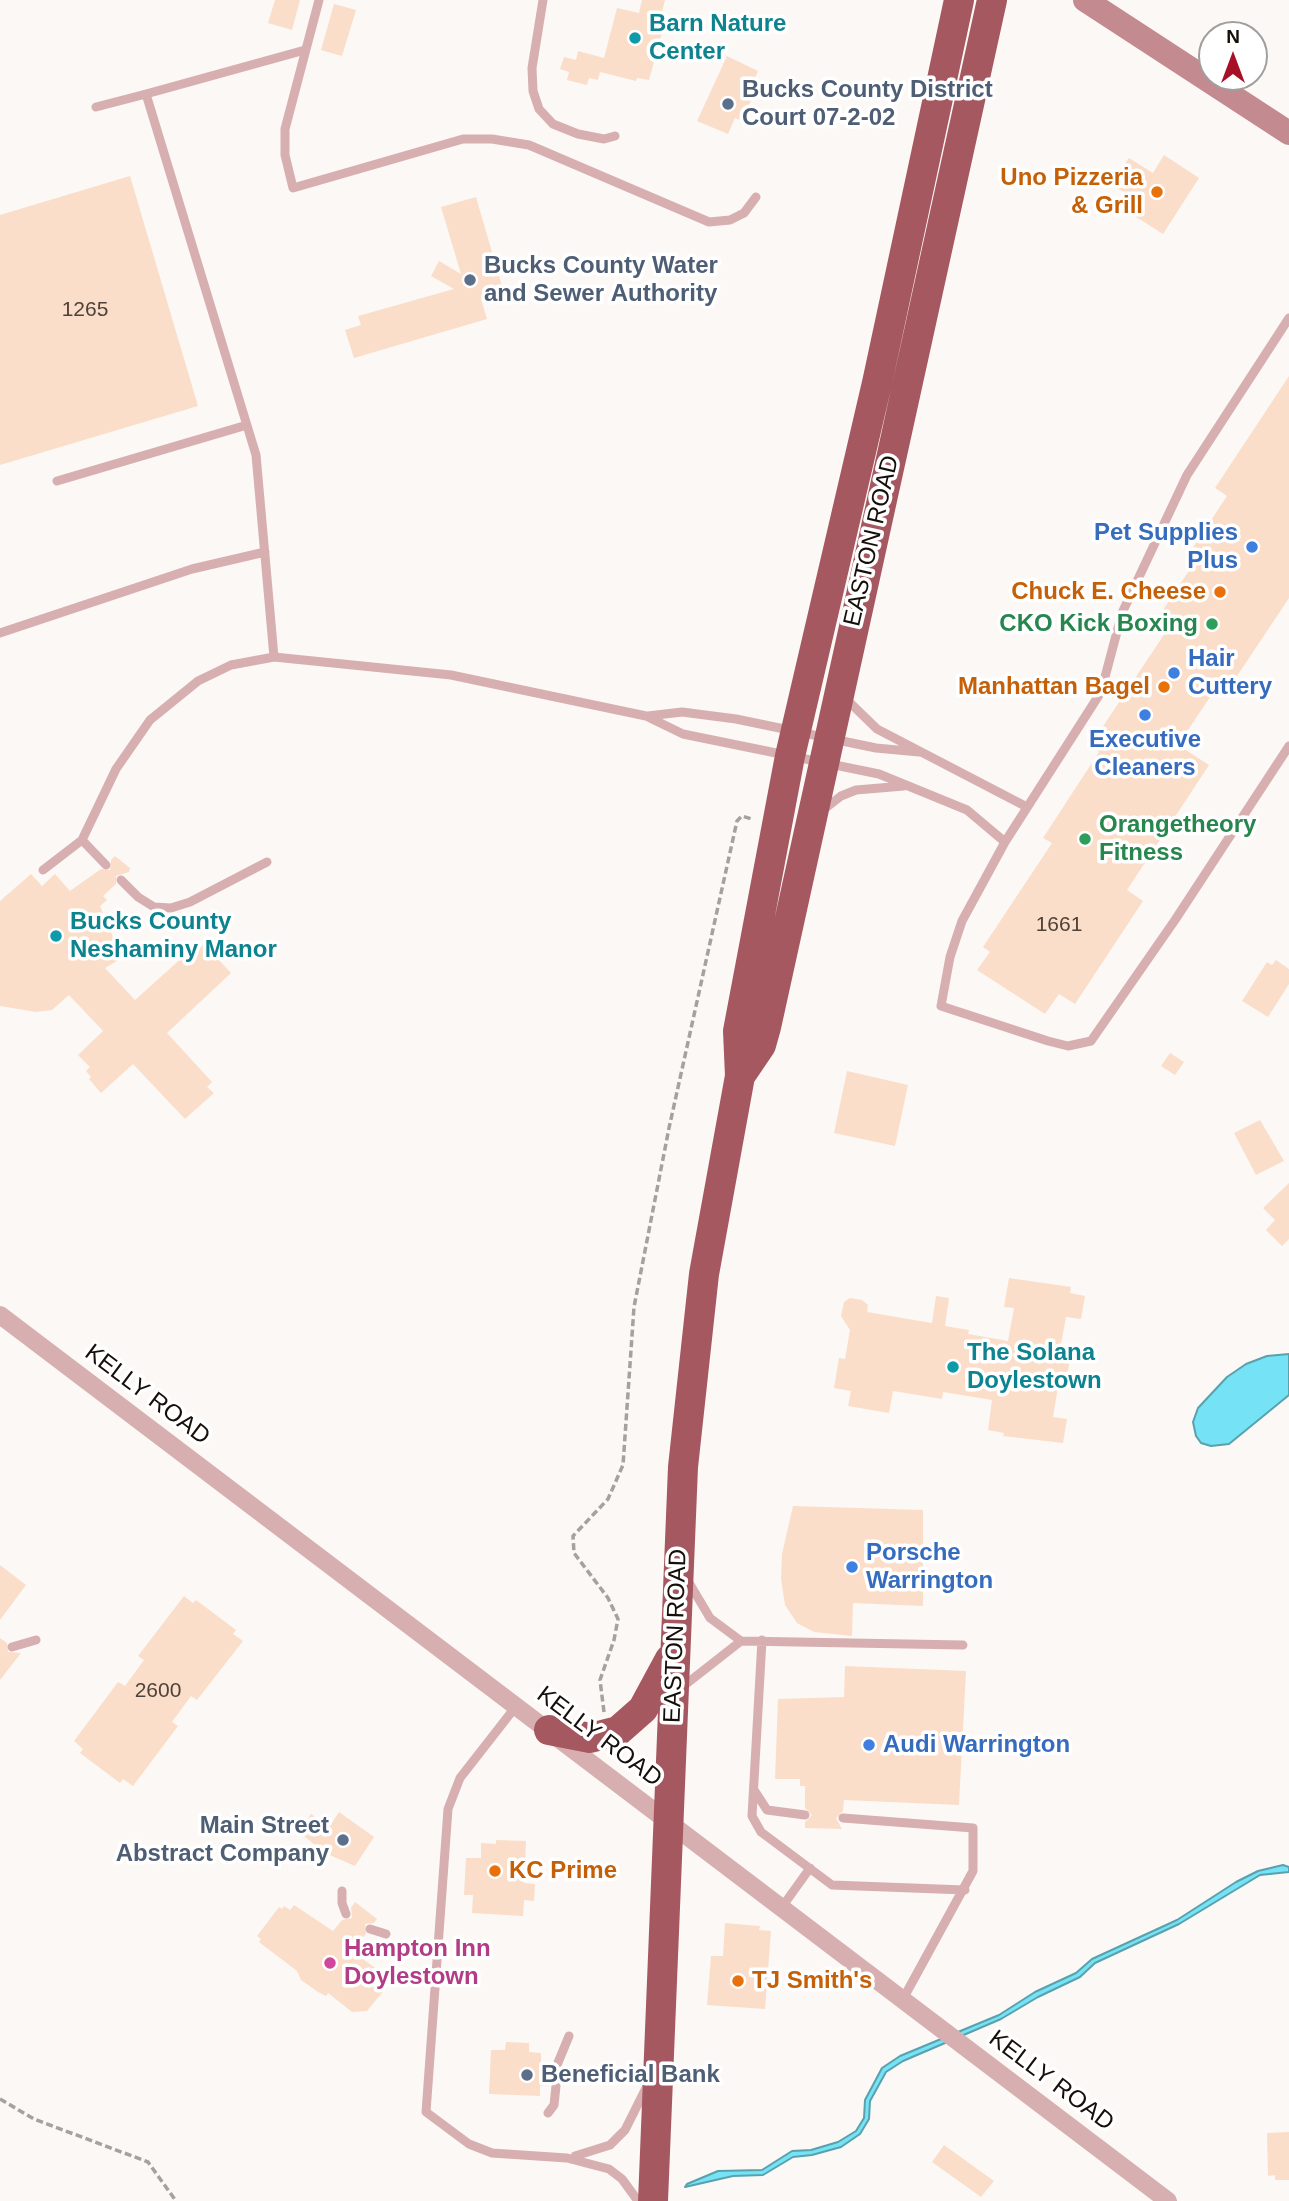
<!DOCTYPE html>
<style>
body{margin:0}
#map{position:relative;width:1289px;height:2201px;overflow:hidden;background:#fcf8f5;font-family:Helvetica,sans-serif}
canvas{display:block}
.north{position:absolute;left:1198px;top:21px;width:70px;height:70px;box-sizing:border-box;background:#fff;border:2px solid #a19f9d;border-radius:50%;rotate:0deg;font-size:19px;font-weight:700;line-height:28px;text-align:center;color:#150e09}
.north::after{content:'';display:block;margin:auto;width:24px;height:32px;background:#a71026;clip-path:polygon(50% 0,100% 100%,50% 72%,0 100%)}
</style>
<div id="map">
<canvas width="1289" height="2201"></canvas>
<div class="north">N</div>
</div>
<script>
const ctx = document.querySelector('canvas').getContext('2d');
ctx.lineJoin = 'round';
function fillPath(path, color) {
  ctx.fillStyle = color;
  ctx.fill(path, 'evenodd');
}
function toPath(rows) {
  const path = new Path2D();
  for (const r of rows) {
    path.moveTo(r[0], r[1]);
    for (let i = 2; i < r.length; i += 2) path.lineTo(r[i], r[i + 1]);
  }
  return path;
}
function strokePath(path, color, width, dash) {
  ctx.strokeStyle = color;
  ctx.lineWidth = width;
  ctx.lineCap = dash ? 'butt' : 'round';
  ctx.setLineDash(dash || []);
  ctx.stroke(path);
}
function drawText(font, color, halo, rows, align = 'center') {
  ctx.font = font + ' Helvetica,sans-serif';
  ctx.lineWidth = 7;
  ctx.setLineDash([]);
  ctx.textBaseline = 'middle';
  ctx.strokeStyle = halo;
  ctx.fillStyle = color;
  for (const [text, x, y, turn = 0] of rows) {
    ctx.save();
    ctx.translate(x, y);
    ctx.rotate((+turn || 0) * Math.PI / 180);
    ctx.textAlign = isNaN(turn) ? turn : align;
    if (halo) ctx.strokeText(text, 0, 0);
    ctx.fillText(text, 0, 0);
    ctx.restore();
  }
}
const water = toPath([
 [1289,1354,1289,1395,1229,1444,1211,1446,1201,1443,1196,1436,1193,1422,1198,1408,1227,1377,1246,1364,1267,1356,1289,1354],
 [1283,1865,1289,1867,1289,1872,1260,1875,1179,1924,1095,1963,1080,1977,1038,1997,1001,2019,903,2061,886,2072,870,2101,869,2119,860,2134,841,2147,812,2155,793,2157,763,2175,733,2176,685,2187,687,2184,718,2171,762,2170,792,2151,811,2150,838,2142,856,2131,864,2118,865,2100,882,2068,900,2056,999,2015,1035,1992,1076,1973,1092,1959,1177,1920,1236,1882,1258,1871,1283,1865]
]);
fillPath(water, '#75e2f5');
strokePath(water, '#58a2ae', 2);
fillPath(toPath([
 [275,0,300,0,292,30,268,23],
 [642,0,665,0,659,24,664,25,649,80,637,78,636,81,600,72,598,80,589,78,587,85,567,80,569,72,560,69,564,57,576,60,578,51,604,58,617,8,639,13],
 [334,4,356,10,342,56,321,50],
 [727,56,758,71,751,87,756,89,742,121,735,118,728,134,697,121],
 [1164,155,1199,178,1163,234,1133,215,1130,196,1111,184,1129,158,1153,173],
 [130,176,198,406,0,465,0,215],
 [476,197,504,293,481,299,487,319,354,358,345,330,361,325,358,316,454,289,431,276,439,261,461,274,441,207],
 [1289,376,1289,598,1231,685,1222,679,1178,745,1209,765,1127,890,1143,901,1075,1004,1059,994,1045,1014,977,970,990,952,983,947,1052,843,1043,838,1099,752,1090,746,1171,624,1159,616,1200,554,1192,549,1227,496,1215,488],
 [115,856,130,868,129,872,116,876,116,884,103,896,107,900,100,906,122,958,105,968,135,1000,194,947,197,950,204,944,231,973,167,1033,212,1082,207,1087,214,1093,185,1119,133,1064,101,1093,89,1079,91,1077,86,1071,90,1067,78,1055,103,1031,69,995,52,1010,36,1012,0,1006,0,901,31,874,42,886,55,874,70,891,101,869,110,870,111,860],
 [1276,960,1289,969,1289,984,1268,1017,1242,1001,1267,962,1272,965],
 [1170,1053,1184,1062,1175,1075,1161,1066],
 [847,1071,908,1085,895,1146,834,1133],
 [1260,1120,1284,1161,1256,1175,1234,1133],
 [1289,1183,1289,1239,1282,1246,1266,1230,1275,1220,1263,1208],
 [1009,1278,1071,1287,1070,1293,1085,1296,1081,1319,1066,1317,1060,1350,1071,1352,1065,1389,1058,1387,1053,1417,1067,1419,1063,1443,1003,1436,1004,1433,988,1430,992,1400,943,1392,942,1399,893,1391,889,1413,848,1406,851,1391,834,1388,839,1358,845,1359,850,1330,841,1316,844,1302,850,1298,862,1300,868,1305,867,1312,932,1323,936,1296,949,1298,945,1326,969,1330,968,1334,1008,1341,1014,1308,1004,1307],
 [793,1506,923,1510,923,1606,853,1603,852,1636,814,1632,797,1623,785,1605,781,1579,782,1554],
 [0,1565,26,1585,0,1620],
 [184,1596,193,1603,196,1600,236,1630,233,1634,243,1641,197,1700,191,1696,172,1722,178,1726,133,1786,123,1779,120,1783,80,1753,83,1749,74,1741,118,1682,125,1686,144,1660,138,1656],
 [0,1638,7,1643,8,1652,21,1653,0,1680],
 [845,1666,966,1671,959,1805,844,1800,843,1811,836,1818,842,1829,805,1828,805,1822,812,1815,805,1808,805,1786,800,1786,800,1779,775,1779,778,1699,844,1697],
 [339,1812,374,1837,355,1866,325,1853,299,1832,311,1814,324,1823,327,1820,332,1823],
 [496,1840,526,1841,524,1883,535,1884,534,1901,524,1900,523,1916,472,1913,473,1895,464,1895,466,1858,481,1858,481,1843,496,1844],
 [355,1902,377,1919,374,1923,365,1924,366,1934,354,1947,360,1951,357,1955,384,1974,380,1978,385,1982,385,1989,367,2011,352,2012,328,1993,326,1996,318,1992,301,1980,297,1971,259,1942,261,1939,257,1936,279,1907,282,1909,284,1906,290,1910,294,1905,333,1931,342,1920,352,1918,351,1908],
 [725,1923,760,1926,759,1930,771,1931,765,2009,707,2005,711,1956,723,1956],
 [506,2042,529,2043,529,2052,541,2053,541,2064,550,2064,555,2072,564,2066,564,2086,556,2079,549,2086,540,2086,540,2096,489,2094,491,2050,505,2050],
 [1289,2132,1289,2180,1275,2180,1275,2175,1268,2176,1267,2133],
 [944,2145,994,2181,981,2197,932,2162]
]), '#fadec9');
strokePath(toPath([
 [604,1712,600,1680,614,1640,618,1619,608,1598,574,1553,573,1536,608,1499,623,1465,634,1307,669,1128,737,821,742,816,752,819],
 [0,2099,34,2119,148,2162,176,2201]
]), '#a6a19d', 3.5, [7, 3.5]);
strokePath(toPath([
 [319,0,285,129,285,155,293,188,463,139,492,139,529,145,709,222,730,220,744,213,756,197],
 [543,0,532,68,533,91,539,109,553,124,578,134,604,139,615,136],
 [96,107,146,94],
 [1289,318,1187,475,1122,613,1101,692,1005,842,962,921,950,957,941,1006,1048,1041,1068,1046,1091,1041,1175,920,1289,746],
 [57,481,247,425],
 [0,633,192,569,265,552],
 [274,657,256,455,146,94,305,50],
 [844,697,877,729,1027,807],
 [648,716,682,712,736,719,876,748,919,752],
 [823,810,841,796,856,790,904,786],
 [106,865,82,840,116,769,150,720,198,681,231,665,274,657,451,675,646,716,683,734,879,774,967,810,1005,842],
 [43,870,82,840],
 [121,880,138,897,154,907,171,908,190,902,267,862],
 [688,1581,710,1618,741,1641],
 [762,1640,752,1816,761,1832,832,1885,965,1890],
 [12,1647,36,1640],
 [681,1688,741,1641,963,1645],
 [517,1705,460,1778,448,1809,426,2112,469,2144,492,2153,567,2158,609,2169,622,2179,638,2201],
 [754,1790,767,1810,805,1815],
 [843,1818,973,1828,973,1871,903,1999],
 [342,1891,342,1903,346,1914],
 [782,1907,810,1868],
 [370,1929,386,1934],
 [557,2065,569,2036],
 [548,2113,554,2105,556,2086],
 [575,2156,610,2145,625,2130,646,2088]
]), '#d7afb1', 9);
strokePath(toPath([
 [0,1315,1168,2201]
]), '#d7afb1', 18);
strokePath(toPath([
 [1085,0,1289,133]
]), '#c38a8f', 24);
strokePath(toPath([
 [740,1076,761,1045,766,1027,992,0],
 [549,1730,590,1738,618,1731,643,1709,670,1659],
 [653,2201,683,1467,704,1274,740,1076,738,1031,790,756,877,383,959,0]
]), '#a65861', 30);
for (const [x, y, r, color] of [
 [635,38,7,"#0f9aa8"],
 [728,104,7,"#5c6f8a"],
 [1157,192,7,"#e8710a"],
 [470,280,7,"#5c6f8a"],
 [1252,547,7,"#3f7fe0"],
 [1220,592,7,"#e8710a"],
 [1212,624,7,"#2e9e5b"],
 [1174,673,7,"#3f7fe0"],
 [1164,687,7,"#e8710a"],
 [1145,715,7,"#3f7fe0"],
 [1085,839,7,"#2e9e5b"],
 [56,936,7,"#0f9aa8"],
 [953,1367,7,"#0f9aa8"],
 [852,1567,7,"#3f7fe0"],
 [869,1745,7,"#3f7fe0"],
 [343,1840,7,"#5c6f8a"],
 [495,1871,7,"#e8710a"],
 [330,1963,7,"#d1479c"],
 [738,1981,7,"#e8710a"],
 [527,2075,7,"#5c6f8a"]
]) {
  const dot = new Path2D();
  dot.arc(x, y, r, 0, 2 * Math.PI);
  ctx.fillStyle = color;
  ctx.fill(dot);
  strokePath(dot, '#fff', 2.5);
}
drawText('21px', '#4e4239', null, [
 ["1265",85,310],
 ["1661",1059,925],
 ["2600",158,1691]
]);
drawText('bold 24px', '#0d838f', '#fff', [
 ["Barn Nature",649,24],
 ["Center",649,52],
 ["Bucks County",70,922],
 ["Neshaminy Manor",70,950],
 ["The Solana",967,1353],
 ["Doylestown",967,1381]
], 'left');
drawText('bold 24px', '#4e5e75', '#fff', [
 ["Bucks County District",742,90],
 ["Court 07-2-02",742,118],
 ["Bucks County Water",484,266],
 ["and Sewer Authority",484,294],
 ["Main Street",329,1826,"right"],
 ["Abstract Company",329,1854,"right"],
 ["Beneficial Bank",541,2075]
], 'left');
drawText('bold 24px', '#c56008', '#fff', [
 ["Uno Pizzeria",1143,178],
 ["& Grill",1143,206],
 ["Chuck E. Cheese",1206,592],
 ["Manhattan Bagel",1150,687],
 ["KC Prime",509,1871,"left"],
 ["TJ Smith's",752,1981,"left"]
], 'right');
drawText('bold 24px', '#366cbe', '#fff', [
 ["Pet Supplies",1238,533,"right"],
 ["Plus",1238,561,"right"],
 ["Hair",1188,659],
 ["Cuttery",1188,687],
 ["Executive",1145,740,"center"],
 ["Cleaners",1145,768,"center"],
 ["Porsche",866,1553],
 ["Warrington",866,1581],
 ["Audi Warrington",883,1745]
], 'left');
drawText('24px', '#150e09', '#fff', [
 ["EASTON ROAD",872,541,-77],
 ["KELLY ROAD",147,1395,37],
 ["EASTON ROAD",676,1636,-88],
 ["KELLY ROAD",599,1737,37],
 ["KELLY ROAD",1051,2081,37]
]);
drawText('bold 24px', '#27864d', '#fff', [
 ["CKO Kick Boxing",1198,624],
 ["Orangetheory",1099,825,"left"],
 ["Fitness",1099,853,"left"]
], 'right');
drawText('bold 24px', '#b23c85', '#fff', [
 ["Hampton Inn",344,1949],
 ["Doylestown",344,1977]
], 'left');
</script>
